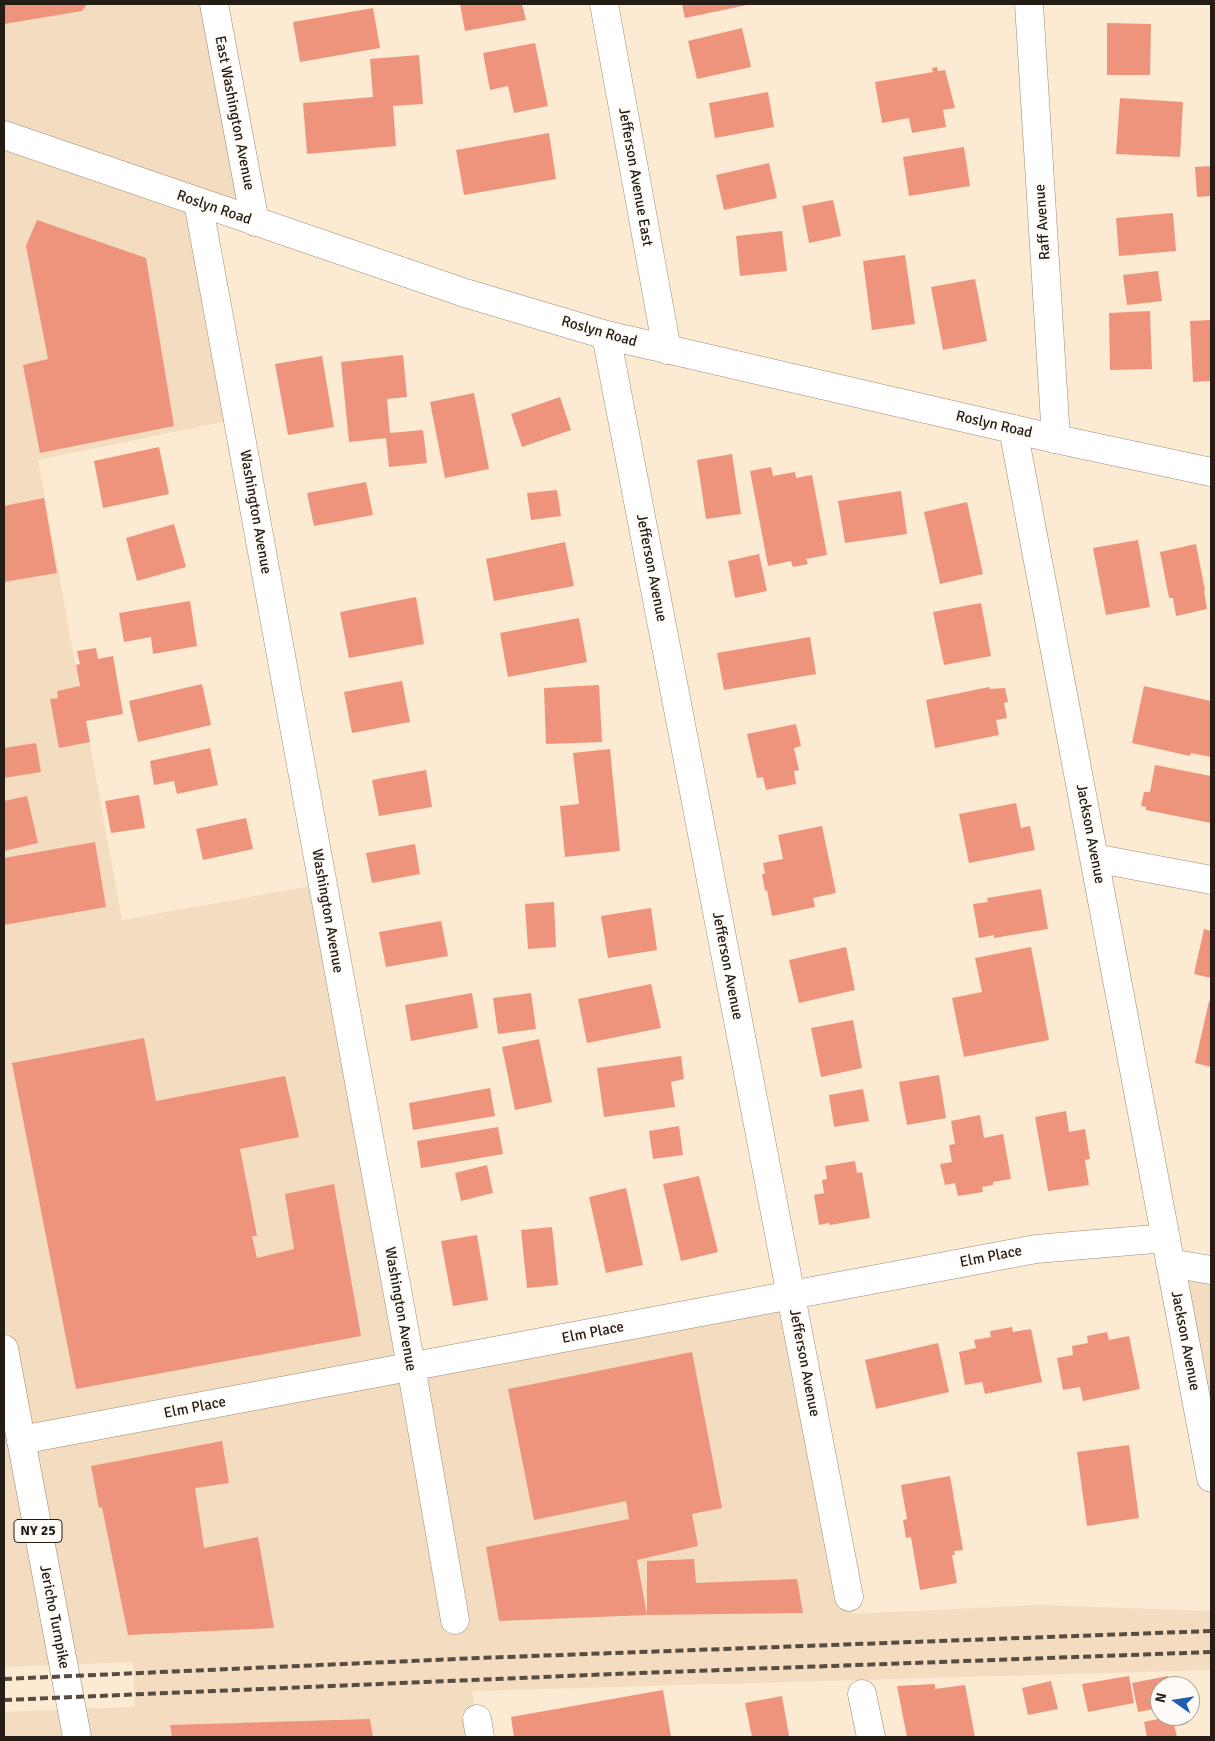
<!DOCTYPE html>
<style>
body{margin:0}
#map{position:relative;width:1215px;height:1741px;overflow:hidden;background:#fcead3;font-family:Signika,sans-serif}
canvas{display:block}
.frame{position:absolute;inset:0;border:5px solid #241d15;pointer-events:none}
.north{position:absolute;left:1150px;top:1676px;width:50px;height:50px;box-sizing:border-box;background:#fefaf5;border:1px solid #a7a29b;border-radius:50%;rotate:283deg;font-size:14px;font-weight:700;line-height:20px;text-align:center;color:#241d15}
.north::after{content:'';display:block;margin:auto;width:18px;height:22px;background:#225eb0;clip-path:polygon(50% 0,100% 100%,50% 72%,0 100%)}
</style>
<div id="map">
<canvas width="1215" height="1741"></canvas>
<div class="frame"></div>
<div class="north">N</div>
</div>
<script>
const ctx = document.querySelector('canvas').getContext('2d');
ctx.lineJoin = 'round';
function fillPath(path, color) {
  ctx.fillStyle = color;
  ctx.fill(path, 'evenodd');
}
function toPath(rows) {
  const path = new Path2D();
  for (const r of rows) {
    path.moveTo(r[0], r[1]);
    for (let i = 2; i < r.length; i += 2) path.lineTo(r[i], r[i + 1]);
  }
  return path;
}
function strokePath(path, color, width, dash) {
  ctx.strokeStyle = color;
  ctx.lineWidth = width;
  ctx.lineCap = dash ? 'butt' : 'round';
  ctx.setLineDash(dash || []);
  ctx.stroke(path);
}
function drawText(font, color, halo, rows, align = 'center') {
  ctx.font = font + ' Signika,sans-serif';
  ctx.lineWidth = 4;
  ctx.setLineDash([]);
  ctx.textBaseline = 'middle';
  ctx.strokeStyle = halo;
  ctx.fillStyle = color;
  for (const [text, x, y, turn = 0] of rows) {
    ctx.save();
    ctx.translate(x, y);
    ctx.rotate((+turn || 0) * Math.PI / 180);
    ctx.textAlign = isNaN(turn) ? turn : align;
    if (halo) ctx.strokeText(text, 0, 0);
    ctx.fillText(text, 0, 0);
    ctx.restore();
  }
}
fillPath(toPath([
 [4,4,214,4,255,222,199,202,232,420,38,460,122,920,311,886,411,1366,791,1296,853,1614,1039,1605,1211,1611,1211,1670,472,1691,480,1737,4,1737,4,1712,135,1707,133,1662,4,1667],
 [1176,1263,1211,1270,1211,1465]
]), '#f3dcbf');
fillPath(toPath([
 [4,4,87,4,82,11,4,24],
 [460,4,522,4,526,20,465,31],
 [682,4,747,4,747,5,685,18],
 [373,8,380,48,300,62,293,22],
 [1107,23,1151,24,1150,75,1107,75],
 [742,28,751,67,697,79,688,41],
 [535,43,548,106,514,113,508,86,490,90,483,53],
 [419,55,423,104,393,106,396,146,307,154,303,103,373,97,370,59],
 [937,67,938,71,945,70,955,108,943,110,946,127,912,133,909,118,882,123,875,82,933,72,932,68],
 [768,92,774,127,715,138,709,103],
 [1120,98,1183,102,1180,157,1116,154],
 [549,133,556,179,464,195,456,150],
 [964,147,970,186,909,196,903,157],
 [769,163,777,198,724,210,716,175],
 [1211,166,1211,196,1197,197,1195,167],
 [833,200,841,236,809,243,802,206],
 [1173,213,1176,251,1119,256,1116,218],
 [37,220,146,258,174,426,40,453,23,365,48,359,26,246],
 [782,231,787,271,740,276,736,236],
 [905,255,915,324,872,330,863,261],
 [1158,271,1162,301,1127,305,1123,275],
 [975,279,987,341,943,350,931,287],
 [1150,311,1152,369,1110,370,1109,313],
 [1211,320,1211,381,1193,382,1190,321],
 [403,355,407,397,387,399,390,433,423,430,427,463,389,467,386,438,349,442,341,362],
 [322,356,334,427,288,435,275,364],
 [474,393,489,469,445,478,430,402],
 [560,397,571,430,522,447,511,414],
 [159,447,169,494,103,508,94,461],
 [732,454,741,514,706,519,697,460],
 [771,467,773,476,795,472,796,478,812,475,827,555,806,559,808,564,793,567,791,561,768,566,750,471],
 [366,482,373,515,314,526,307,493],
 [557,490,561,516,531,520,527,493],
 [901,491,907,534,845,543,838,501],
 [44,498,57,573,4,582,4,506],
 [967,502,983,574,940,584,924,512],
 [174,524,186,567,137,581,126,538],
 [1138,540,1150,607,1106,615,1093,548],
 [565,542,574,586,494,601,486,559],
 [1196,544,1205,591,1204,591,1207,609,1176,616,1173,598,1169,598,1160,552],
 [759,554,767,591,735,598,728,561],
 [416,597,424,644,349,658,340,612],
 [190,601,197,646,153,654,151,637,124,642,119,613],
 [981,603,991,656,944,665,933,612],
 [579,618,587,662,508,677,500,633],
 [810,637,816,674,724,690,717,653],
 [96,648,98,659,113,656,123,714,86,721,90,742,59,748,50,699,58,698,57,691,80,686,76,665,80,664,77,651],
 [402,681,410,722,352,733,344,692],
 [202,684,211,725,138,742,129,701],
 [599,685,602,742,546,744,544,688],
 [1144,686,1211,701,1211,757,1191,753,1190,756,1132,743],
 [989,687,990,689,1005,688,1008,702,1004,703,1007,718,996,720,999,735,935,748,926,700],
 [796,724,801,746,794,748,799,770,794,771,796,784,766,790,763,777,757,778,747,734],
 [36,743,41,772,4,778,4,748],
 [210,748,218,785,177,794,174,781,154,785,150,761],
 [610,749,620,851,565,857,560,806,579,804,573,753],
 [1155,765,1211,776,1211,823,1146,810,1146,807,1141,806,1144,792,1150,792],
 [426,770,432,807,379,816,372,780],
 [139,795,145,828,111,833,105,801],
 [27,796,38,843,4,851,4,801],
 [1016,803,1021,828,1030,826,1035,850,969,863,959,814],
 [246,818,253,849,203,860,196,829],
 [822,826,836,893,813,898,815,907,772,916,767,890,765,891,762,874,765,874,763,863,783,859,778,835],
 [95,842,106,907,4,925,4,858],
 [415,844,420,874,372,883,366,853],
 [1041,889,1048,929,994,938,994,935,979,938,973,904,988,902,987,898],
 [554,902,556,947,528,949,525,904],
 [651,908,657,950,608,958,601,916],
 [441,921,448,956,386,967,379,932],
 [1204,929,1211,931,1211,978,1194,974],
 [846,947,855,990,799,1003,789,960],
 [1031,947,1049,1040,964,1057,952,998,982,992,975,958],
 [651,984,661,1028,587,1043,578,999],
 [472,993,478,1028,411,1041,405,1005],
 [531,993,536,1029,498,1034,493,998],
 [1209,1001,1211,1001,1211,1067,1195,1063],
 [853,1020,862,1068,821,1077,811,1028],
 [144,1038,156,1101,285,1076,299,1137,240,1149,257,1236,252,1236,257,1258,294,1249,285,1194,334,1184,361,1336,76,1389,12,1063],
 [539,1039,552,1102,515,1110,502,1047],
 [681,1056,684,1079,671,1082,675,1107,604,1117,597,1068],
 [939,1075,946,1118,907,1125,899,1082],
 [490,1088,495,1116,413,1130,409,1103],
 [863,1089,869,1121,834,1127,829,1095],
 [1066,1111,1069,1132,1085,1129,1090,1159,1085,1160,1089,1185,1048,1191,1035,1117],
 [980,1115,984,1138,1003,1134,1011,1179,993,1182,993,1185,982,1187,983,1192,958,1196,955,1183,945,1185,940,1164,952,1162,949,1145,955,1144,951,1121],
 [679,1126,683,1155,653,1159,649,1131],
 [498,1127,503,1154,421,1168,417,1141],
 [855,1161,857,1173,862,1172,870,1218,830,1225,829,1223,819,1225,814,1195,824,1193,822,1180,827,1179,825,1166],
 [487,1165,493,1193,461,1201,455,1173],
 [699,1176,718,1252,681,1261,663,1184],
 [626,1188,643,1265,606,1273,589,1197],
 [552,1227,558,1285,527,1288,521,1230],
 [477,1235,488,1300,453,1306,441,1241],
 [1012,1327,1013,1332,1031,1329,1042,1382,985,1394,982,1382,965,1385,959,1352,976,1348,974,1340,991,1337,990,1331],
 [1107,1332,1109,1340,1129,1336,1140,1389,1083,1401,1080,1387,1063,1390,1057,1358,1073,1355,1072,1346,1088,1343,1087,1336],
 [938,1343,949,1392,876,1409,865,1360],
 [692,1352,722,1508,692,1514,698,1546,637,1560,647,1615,499,1621,486,1547,629,1519,626,1501,534,1520,508,1389],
 [222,1441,229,1483,195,1488,204,1548,258,1537,274,1628,128,1635,102,1507,99,1508,91,1466],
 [1129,1445,1139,1518,1087,1526,1077,1452],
 [950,1476,963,1550,954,1551,955,1555,952,1555,957,1583,920,1590,911,1537,906,1538,903,1520,907,1519,901,1485],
 [694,1559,696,1583,797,1579,803,1613,647,1615,647,1561],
 [1129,1676,1134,1703,1088,1712,1082,1684],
 [1168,1676,1170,1686,1160,1686,1160,1708,1138,1712,1132,1683],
 [1051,1681,1058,1709,1028,1715,1022,1688],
 [935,1684,935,1689,965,1685,975,1737,907,1737,897,1686],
 [663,1690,671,1737,514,1737,511,1717],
 [782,1696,789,1736,781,1737,752,1737,745,1703],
 [1172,1716,1177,1737,1147,1737,1144,1722],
 [370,1719,373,1737,172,1737,170,1725]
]), '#ee947c');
const minor = toPath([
 [214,4,255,222],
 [604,4,667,350],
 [1029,4,1056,439],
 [198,202,411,1366,455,1620],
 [606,335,849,1597],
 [1013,429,1211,1478],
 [1094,858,1211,880],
 [1170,1263,1211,1270],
 [21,1440,1036,1249,1166,1238],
 [862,1694,871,1737],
 [477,1719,480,1737]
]);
const major = toPath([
 [4,135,465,293,606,335,1056,439,1211,472],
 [4,1349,77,1737]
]);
strokePath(minor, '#9c8b76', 29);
strokePath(major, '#9c8b76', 29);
strokePath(minor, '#fff', 28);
strokePath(major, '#fff', 28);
strokePath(toPath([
 [4,1679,479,1658,1211,1631],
 [4,1700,613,1674,1211,1652]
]), '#564c41', 4, [8, 4]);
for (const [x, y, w] of [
 [38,1531,48]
]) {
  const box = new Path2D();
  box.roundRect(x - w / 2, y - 11.5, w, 23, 4);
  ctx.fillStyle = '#fefaf5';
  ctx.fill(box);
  strokePath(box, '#241d15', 1);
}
drawText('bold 14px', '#241d15', null, [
 ["NY 25",38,1531]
]);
drawText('15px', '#241d15', '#fefaf5', [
 ["East Washington Avenue",234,113,79],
 ["Jefferson Avenue East",635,177,80],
 ["Roslyn Road",214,208,19],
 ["Raff Avenue",1043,222,-94],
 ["Roslyn Road",599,332,16],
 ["Roslyn Road",994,425,13],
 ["Washington Avenue",255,512,80],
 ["Jefferson Avenue",651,568,79],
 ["Jackson Avenue",1090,834,79],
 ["Washington Avenue",327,911,80],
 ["Jefferson Avenue",727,966,79],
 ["Elm Place",991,1257,-11],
 ["Washington Avenue",400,1309,80],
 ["Elm Place",593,1333,-11],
 ["Jackson Avenue",1185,1341,79],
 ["Jefferson Avenue",804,1363,79],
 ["Elm Place",195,1408,-11],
 ["Jericho Turnpike",54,1617,79]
]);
</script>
